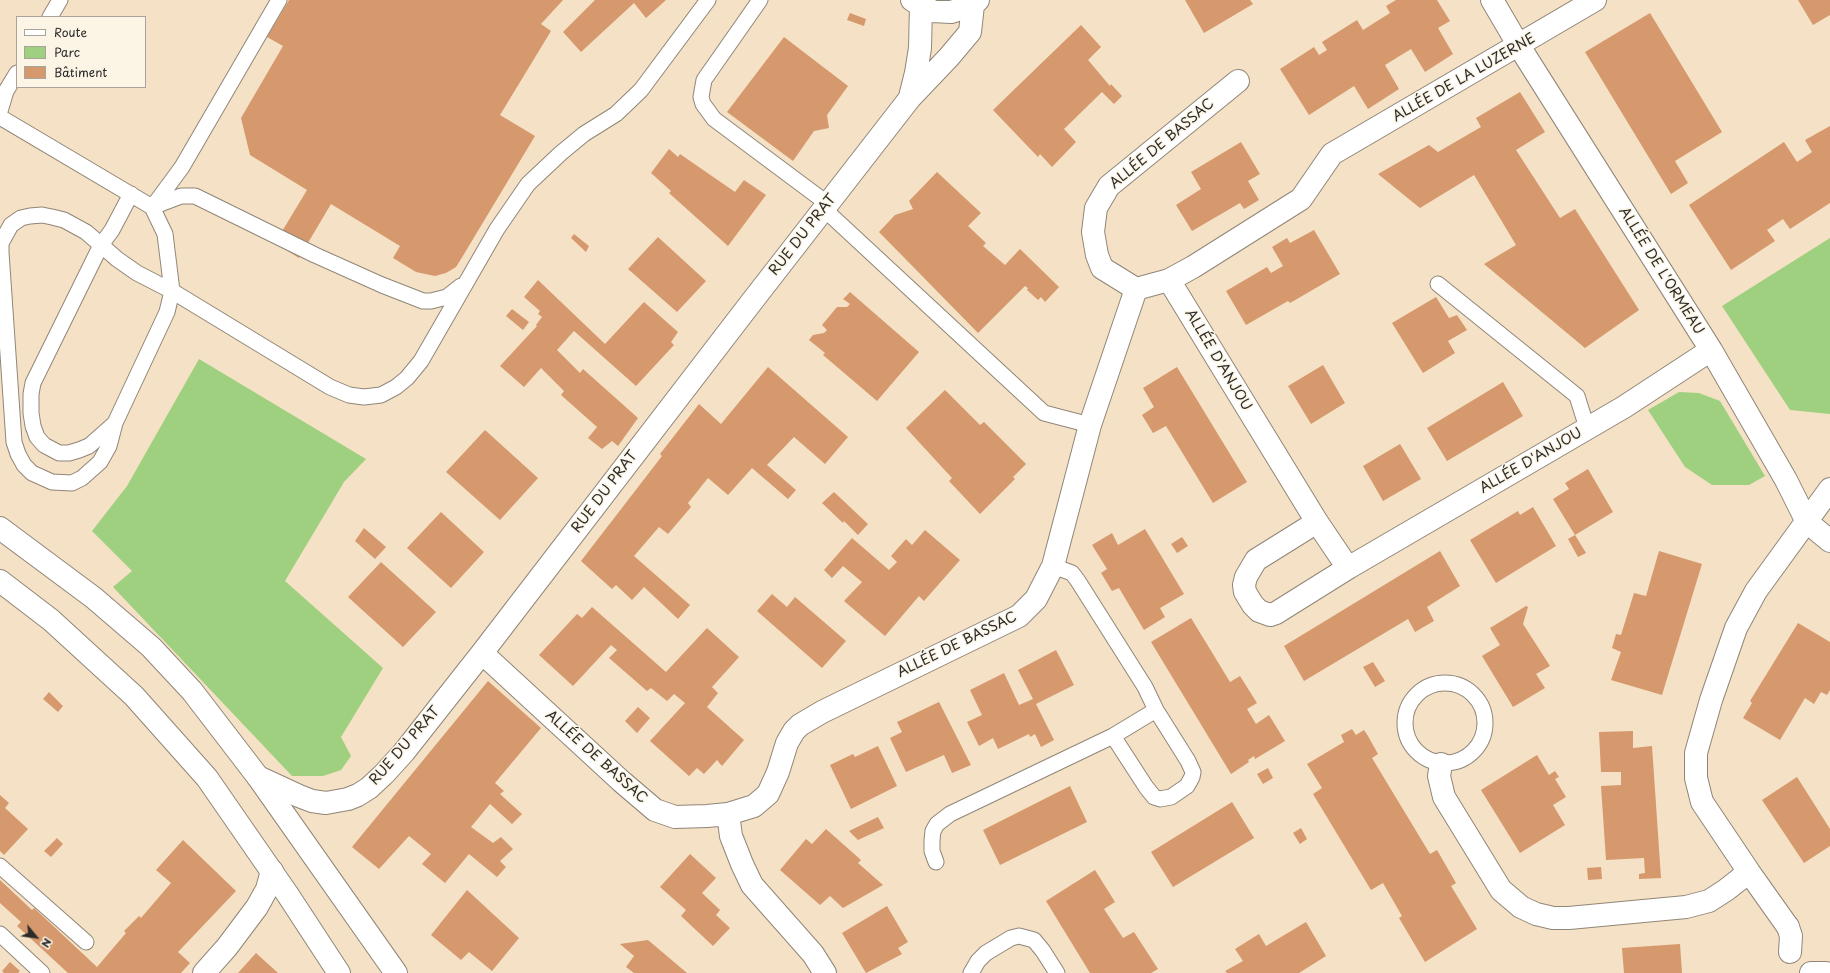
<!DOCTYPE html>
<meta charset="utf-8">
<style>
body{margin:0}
#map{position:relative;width:1830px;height:973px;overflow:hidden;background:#f5e1c5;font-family:"Playpen Sans",sans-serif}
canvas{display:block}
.legend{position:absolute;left:16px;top:16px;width:130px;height:72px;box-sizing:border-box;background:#fcf5e5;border:1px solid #a8a49b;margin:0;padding:5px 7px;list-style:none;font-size:12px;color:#2b2b2b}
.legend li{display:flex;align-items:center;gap:8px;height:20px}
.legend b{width:20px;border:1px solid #a8a49b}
.north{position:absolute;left:16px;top:917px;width:40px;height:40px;-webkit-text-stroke:3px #fcf5e5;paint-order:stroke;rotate:119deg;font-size:11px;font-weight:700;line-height:16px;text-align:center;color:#2b2b2b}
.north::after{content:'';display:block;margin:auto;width:14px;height:18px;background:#2b2b2b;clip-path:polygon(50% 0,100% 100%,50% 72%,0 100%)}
</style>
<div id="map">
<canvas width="1830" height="973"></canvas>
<ul class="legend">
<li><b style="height:5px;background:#fff"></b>Route</li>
<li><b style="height:11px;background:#9fd07f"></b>Parc</li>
<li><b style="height:11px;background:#d6986d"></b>Bâtiment</li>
</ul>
<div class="north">N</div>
</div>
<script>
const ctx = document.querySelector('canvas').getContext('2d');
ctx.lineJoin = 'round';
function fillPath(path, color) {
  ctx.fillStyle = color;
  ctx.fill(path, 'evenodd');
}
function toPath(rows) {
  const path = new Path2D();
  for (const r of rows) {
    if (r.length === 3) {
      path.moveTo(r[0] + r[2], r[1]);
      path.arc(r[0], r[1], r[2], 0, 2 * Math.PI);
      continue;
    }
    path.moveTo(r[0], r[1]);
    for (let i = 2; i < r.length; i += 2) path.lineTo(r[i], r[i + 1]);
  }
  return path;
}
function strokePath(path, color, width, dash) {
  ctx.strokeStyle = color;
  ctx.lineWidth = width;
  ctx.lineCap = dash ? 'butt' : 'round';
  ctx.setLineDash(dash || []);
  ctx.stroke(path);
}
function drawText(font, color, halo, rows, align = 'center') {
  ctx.font = font + ' "Playpen Sans",sans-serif';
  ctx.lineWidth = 3;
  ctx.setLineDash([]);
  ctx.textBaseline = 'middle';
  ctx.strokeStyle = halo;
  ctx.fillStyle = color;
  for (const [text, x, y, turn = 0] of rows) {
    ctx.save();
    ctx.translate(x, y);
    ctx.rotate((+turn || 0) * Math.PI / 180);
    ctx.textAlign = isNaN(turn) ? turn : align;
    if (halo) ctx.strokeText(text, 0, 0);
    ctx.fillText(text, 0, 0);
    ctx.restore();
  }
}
fillPath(toPath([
 [1830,238,1830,414,1790,410,1722,306],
 [199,359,366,459,344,482,285,581,383,668,341,737,351,756,341,770,323,776,292,776,113,587,132,571,92,531,127,486],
 [1679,392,1699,393,1720,401,1765,476,1749,485,1712,485,1685,467,1648,410]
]), '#9fd07f');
fillPath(toPath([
 [289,0,563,0,541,24,551,31,500,115,535,136,461,259,456,267,446,273,435,276,416,272,393,258,400,246,331,204,299,258,275,243,307,190,250,155,241,118,283,46,267,37],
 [595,0,666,0,646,18,634,3,581,52,563,32],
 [1185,0,1250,0,1253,4,1204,33],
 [1396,0,1437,0,1450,21,1438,28,1453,54,1425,72,1411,49,1385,65,1399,89,1368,109,1354,86,1309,115,1280,69,1314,47,1319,55,1327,50,1322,42,1357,20,1363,30,1390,13,1386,6],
 [1798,0,1830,0,1830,15,1813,25],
 [850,13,866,19,864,26,847,20],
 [1650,13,1722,132,1675,161,1688,183,1671,194,1585,52],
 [1081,25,1101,47,1088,60,1110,86,1111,84,1122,96,1114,104,1102,92,1064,129,1076,142,1052,167,1040,154,1038,157,993,110],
 [784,37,848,86,827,115,829,128,814,131,793,161,727,112],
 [1520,92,1545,132,1516,150,1560,218,1575,209,1639,310,1585,348,1484,264,1516,245,1474,175,1420,208,1378,174,1429,145,1438,152,1481,127,1476,118],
 [1830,126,1830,203,1790,229,1783,219,1767,230,1775,241,1731,270,1689,205,1784,142,1797,162,1812,152,1805,140],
 [1241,142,1260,174,1248,181,1259,200,1244,209,1240,203,1192,231,1176,205,1201,189,1191,172],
 [669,149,678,157,680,154,735,192,744,180,766,195,728,246,669,193,671,191,651,173],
 [937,172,981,213,968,226,986,243,983,246,1005,265,1020,249,1059,287,1045,302,1041,297,1038,300,1027,290,1028,288,1025,286,978,333,879,232,895,215,913,209,909,201],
 [1314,230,1340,274,1290,303,1288,301,1246,325,1226,291,1267,267,1271,273,1283,266,1272,247,1287,238,1290,243],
 [574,234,589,246,586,252,571,238],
 [658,237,706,281,677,312,628,269],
 [538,280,605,344,644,302,678,332,671,342,674,345,636,386,574,331,557,350,580,373,583,369,638,418,618,446,612,441,602,449,588,438,597,427,561,395,564,391,541,368,524,387,500,366,537,326,536,325,542,317,538,314,540,311,524,297],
 [850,292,919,352,877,401,823,355,825,353,809,340,813,335,824,333,827,330,822,325,837,307,847,307,850,304,843,299],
 [1436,297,1449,318,1457,315,1467,330,1448,341,1455,353,1423,373,1392,323],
 [512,309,529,322,523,330,506,316],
 [1323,365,1345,403,1311,424,1288,386],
 [768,367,848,437,825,464,794,437,767,465,796,490,788,499,752,468,728,495,708,478,688,503,691,507,668,534,659,527,634,556,690,605,678,619,644,587,632,600,616,585,612,589,581,561,662,456,660,454,699,404,721,424],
 [1177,367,1247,482,1213,503,1166,426,1153,433,1142,415,1154,407,1143,388],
 [1503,382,1523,416,1447,461,1427,428],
 [945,390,980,425,984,422,1026,464,1013,477,1015,479,980,514,949,481,952,478,906,428],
 [485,430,538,478,500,520,446,472],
 [1400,444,1421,479,1383,501,1363,466],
 [1588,469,1613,512,1575,535,1553,499,1569,489,1565,483],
 [834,492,868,524,858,535,844,521,843,523,822,503],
 [1533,507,1556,546,1496,583,1470,540,1518,511,1520,515],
 [441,512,484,552,451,588,407,548],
 [364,528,386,547,375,559,355,541],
 [1145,529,1184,594,1160,608,1165,617,1144,630,1119,588,1112,591,1101,573,1107,569,1092,545,1112,533,1118,545],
 [925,530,960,560,924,601,919,596,885,636,844,601,862,582,843,566,832,578,824,570,852,538,889,570,897,562,891,556,906,539,912,545],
 [1575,535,1586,553,1578,557,1568,539],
 [1182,537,1188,546,1177,553,1171,544],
 [1440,551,1460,586,1427,607,1434,621,1415,632,1408,619,1304,681,1284,646],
 [1659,551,1702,564,1662,695,1611,680,1621,652,1612,648,1616,634,1621,635,1634,593,1646,596],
 [381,562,436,612,403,647,348,597],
 [772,594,787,607,795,597,846,641,822,668,757,611],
 [1526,606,1528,607,1523,624,1550,666,1536,674,1545,688,1513,707,1482,656,1500,645,1490,628],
 [592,607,666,672,707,628,739,657,712,687,718,693,707,707,744,740,722,766,717,760,704,774,697,768,689,776,650,741,685,703,674,694,667,701,651,688,647,691,609,658,617,650,611,645,573,686,539,655,577,614,582,618],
 [1191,618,1230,682,1240,676,1257,703,1247,709,1256,724,1269,715,1285,741,1255,759,1254,756,1248,760,1249,762,1231,774,1151,642],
 [1798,623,1830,642,1830,690,1827,695,1821,692,1814,704,1805,698,1780,740,1743,718,1752,703,1750,701],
 [1056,650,1074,685,1036,704,1054,740,1041,747,1035,734,1030,737,1029,734,998,749,993,738,979,746,967,722,982,715,970,690,1004,673,1019,705,1033,699,1018,670],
 [1373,662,1385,681,1375,687,1363,667],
 [488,681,541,728,495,783,504,791,500,794,522,814,512,824,490,804,471,827,493,843,501,837,513,849,500,861,506,867,497,877,469,854,445,883,422,864,431,854,409,836,379,869,352,847],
 [49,692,63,706,58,712,43,699],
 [939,702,971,765,952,773,944,755,906,772,890,738,902,732,897,722],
 [638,707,650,718,637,733,625,721],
 [1352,729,1356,735,1364,730,1368,736,1378,754,1372,758,1430,854,1437,850,1456,883,1451,886,1477,929,1425,962,1399,918,1402,916,1383,883,1371,890,1313,794,1322,788,1307,764,1344,742,1341,735],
 [1633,731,1633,748,1652,746,1661,878,1639,879,1639,874,1645,873,1644,858,1606,860,1601,786,1621,785,1621,772,1601,772,1599,732],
 [878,746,897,786,851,809,830,765,853,754,855,757],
 [1537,755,1549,775,1555,771,1559,777,1555,779,1566,797,1553,805,1565,825,1520,853,1481,790],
 [1268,768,1273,778,1263,784,1257,774],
 [1797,777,1830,829,1830,846,1804,863,1762,800],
 [1070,786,1087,822,1000,865,983,830],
 [0,795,9,803,5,808,28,829,4,855,0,851],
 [1232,802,1254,838,1173,887,1151,852],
 [878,817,884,828,858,840,849,831],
 [1301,828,1307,839,1300,844,1293,833],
 [826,829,861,860,858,863,883,885,843,908,830,896,820,905,780,870,806,839,812,844],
 [57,838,63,844,51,857,44,851],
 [183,840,236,891,178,952,190,963,181,973,68,973,17,926,21,922,0,903,0,880,32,910,34,908,97,967,126,933,124,931,139,916,141,918,171,883,156,870],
 [690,854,716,878,702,893,720,910,716,915,730,928,713,946,681,916,686,910,660,887],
 [1601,867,1602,879,1588,880,1587,868],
 [1095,870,1115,902,1104,909,1123,938,1134,932,1158,969,1151,973,1090,973,1046,901],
 [467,890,519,938,492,971,469,952,461,960,431,935],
 [887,906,908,942,898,948,902,954,866,973,842,933],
 [1306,922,1326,956,1299,973,1227,973,1225,971,1243,961,1235,949,1259,934,1266,946],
 [648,940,687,973,634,973,626,967,634,956,620,944],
 [1680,944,1682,973,1624,973,1622,948],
 [256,953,278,973,238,973],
 [10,962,20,971,18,973,4,973,2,971]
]), '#d6986d');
const service = toPath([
 [760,0,704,80,701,97,703,104,714,119,828,204],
 [50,17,60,0],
 [0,111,6,91,17,73],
 [0,117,152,207,165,234,172,291,330,387,349,395,364,397,381,395,396,387,407,378,421,361,497,229,528,184,561,153,584,134,616,114,641,90,708,0],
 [154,205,182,167,279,0],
 [152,207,181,196,195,196,315,255,382,285,423,301,431,301,447,297,461,286],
 [824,209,1044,413,1090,425],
 [1438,284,1577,396,1587,428],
 [115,423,109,446,100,462,82,478,72,483,52,482,32,473,24,465,18,454,14,442,1,252,1,243,11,225,21,218,30,216,42,215,52,217,64,220,86,232,101,245,117,259,137,273,172,291,167,312,115,423,89,446,79,450,69,453,59,453,44,445,37,437,33,426,31,413,31,394,33,383,101,245,112,230,131,194],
 [1445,723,40],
 [1113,736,1146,787,1154,797,1160,799,1171,797,1187,786,1192,777,1193,772,1188,761,1156,710],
 [936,862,932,851,932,840,933,831,937,824,950,814,1113,736,1156,710,1145,687,1078,581,1072,573,1053,566],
 [0,866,86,942],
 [0,934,42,973],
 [971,973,978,961,986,953,1011,938,1019,936,1034,940,1043,951,1057,973]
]);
const pedestrian = toPath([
 [1788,927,1791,936,1790,952]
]);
const minor = toPath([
 [912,0,932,11,951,12,973,5,978,0],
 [1492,0,1519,46,1711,350,1786,480,1807,522,1830,541],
 [1238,81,1109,186,1096,208,1093,232,1097,255,1102,268,1136,289,1169,280,1193,267,1301,199,1332,154,1595,0],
 [910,97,916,73,920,48,921,5],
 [1169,280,1317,522],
 [1348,568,1317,522,1256,560,1246,577,1244,585,1245,592,1253,605,1259,611,1270,615,1276,613,1348,568,1624,407,1711,350],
 [482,653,621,781,655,810,675,817,707,816,728,814,754,806,768,794,778,772,787,743,794,731,800,725,822,712,1019,616,1036,599,1053,566,1090,425,1136,289],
 [1441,764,1439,776,1444,797,1501,890,1521,907,1536,914,1553,918,1569,918,1686,907,1709,901,1726,890,1749,872,1702,802,1696,778,1696,753,1711,700,1736,628,1756,591,1830,489],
 [258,777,299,796,312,801,326,803,348,799,358,795,369,788,384,774,404,752,482,653,750,304,910,98,949,57,970,32,973,5],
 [728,814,731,836,742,864,752,885,813,954,825,973],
 [1749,872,1788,927],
 [204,973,227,947,257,907,267,889,272,871]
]);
const tertiary = toPath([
 [0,528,94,598,151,647,192,691,258,777,396,973],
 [0,581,51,620,134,696,207,778,288,895,339,973],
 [1811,973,1826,973]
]);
strokePath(service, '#908678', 17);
strokePath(pedestrian, '#908678', 24);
strokePath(minor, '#908678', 24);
strokePath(tertiary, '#908678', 24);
strokePath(service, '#fff', 15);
strokePath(pedestrian, '#fff', 22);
strokePath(minor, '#fff', 22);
strokePath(tertiary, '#fff', 22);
drawText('14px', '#2b2b2b', '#fcf5e5', [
 ["ALLÉE DE LA LUZERNE",1464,78,-30],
 ["ALLÉE DE BASSAC",1162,144,-40],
 ["RUE DU PRAT",803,235,-52],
 ["ALLÉE DE L'ORMEAU",1661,271,58],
 ["ALLÉE D'ANJOU",1218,360,59],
 ["ALLÉE D'ANJOU",1531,461,-30],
 ["RUE DU PRAT",605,492,-53],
 ["ALLÉE DE BASSAC",957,645,-26],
 ["RUE DU PRAT",405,746,-49],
 ["ALLÉE DE BASSAC",596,757,42]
]);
</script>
